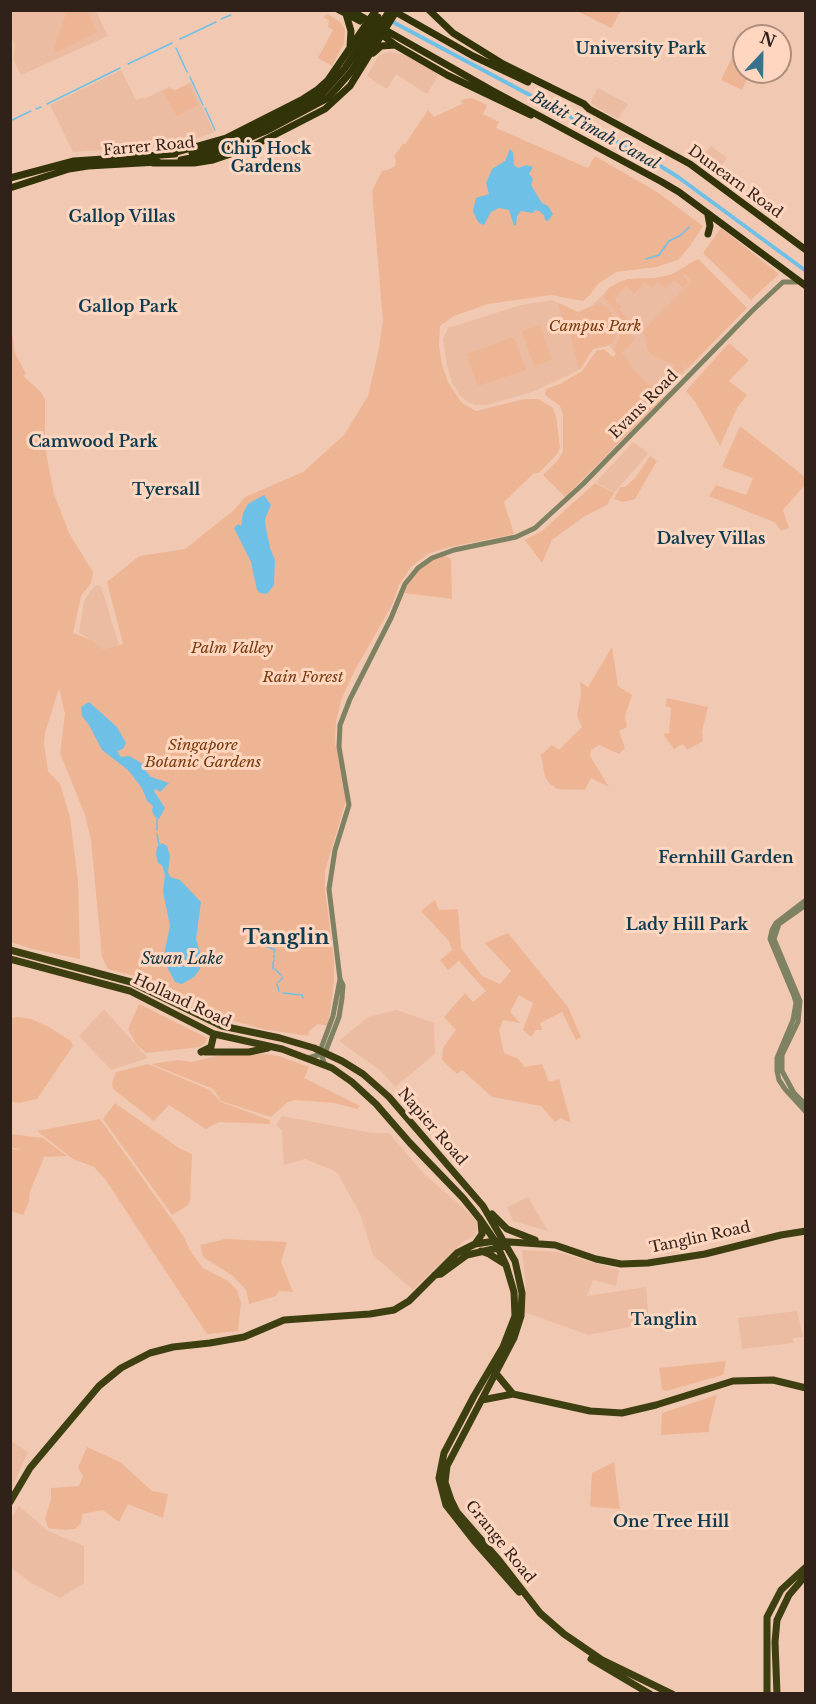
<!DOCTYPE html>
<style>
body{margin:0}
#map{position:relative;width:816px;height:1704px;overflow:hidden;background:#f1c9b2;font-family:"Libre Baskerville",serif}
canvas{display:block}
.frame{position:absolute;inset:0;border:12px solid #312219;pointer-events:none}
.north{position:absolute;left:732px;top:24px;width:60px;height:60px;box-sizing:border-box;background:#ffd6bf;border:2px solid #ad8e7d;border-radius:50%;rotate:22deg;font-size:16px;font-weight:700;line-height:24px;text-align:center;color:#312219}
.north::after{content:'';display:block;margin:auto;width:21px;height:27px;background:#3a728d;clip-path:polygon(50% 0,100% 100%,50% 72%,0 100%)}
</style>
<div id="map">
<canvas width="816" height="1704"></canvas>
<div class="frame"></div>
<div class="north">N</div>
</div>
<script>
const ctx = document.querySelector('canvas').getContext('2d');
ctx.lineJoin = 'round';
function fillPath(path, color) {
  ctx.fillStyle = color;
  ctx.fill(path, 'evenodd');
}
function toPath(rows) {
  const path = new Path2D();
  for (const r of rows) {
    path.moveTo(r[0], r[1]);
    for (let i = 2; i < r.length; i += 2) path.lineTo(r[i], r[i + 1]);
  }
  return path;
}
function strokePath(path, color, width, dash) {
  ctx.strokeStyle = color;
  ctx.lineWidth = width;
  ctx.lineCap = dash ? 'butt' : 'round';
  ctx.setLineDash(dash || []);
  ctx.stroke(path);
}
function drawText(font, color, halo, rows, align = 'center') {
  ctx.font = font + ' "Libre Baskerville",serif';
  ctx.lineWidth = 6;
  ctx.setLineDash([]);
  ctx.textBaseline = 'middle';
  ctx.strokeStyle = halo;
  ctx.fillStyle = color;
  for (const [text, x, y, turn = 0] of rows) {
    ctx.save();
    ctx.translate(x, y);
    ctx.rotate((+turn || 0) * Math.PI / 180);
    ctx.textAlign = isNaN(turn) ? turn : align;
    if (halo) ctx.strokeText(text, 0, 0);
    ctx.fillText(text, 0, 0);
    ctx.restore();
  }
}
fillPath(toPath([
 [10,11,96,11,108,36,21,75,13,59,15,45,11,37,11,23,13,18,11,16],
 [390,52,409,56,437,72,437,78,427,94,396,74,387,89,367,76,379,55],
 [121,70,136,100,143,97,144,99,169,87,175,90,191,82,214,132,185,143,166,146,73,152,50,105],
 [598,88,628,104,618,119,592,104,591,100],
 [711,146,727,158,716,173,698,162],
 [698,259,747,308,661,396,609,346,593,349,582,368,567,376,532,392,487,405,476,405,469,403,460,396,452,383,447,366,443,339,448,328,521,305,552,300,578,312,591,306,616,283,628,279,654,278,670,275],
 [633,442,649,453,614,493,596,482],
 [96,585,101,586,119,645,102,651,94,641,79,633,84,601,90,591],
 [104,1009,148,1058,111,1070,79,1036],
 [397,1010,434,1023,435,1054,395,1087,382,1072,339,1041,368,1017],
 [282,1116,372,1133,389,1133,423,1173,477,1220,479,1226,474,1236,464,1241,413,1290,373,1255,361,1216,337,1172,305,1159,284,1165,282,1130,276,1125],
 [528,1197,548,1231,513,1221,507,1207],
 [522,1250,558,1252,619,1270,616,1286,593,1280,587,1296,646,1287,649,1323,588,1335,524,1312,526,1286],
 [797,1311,803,1337,793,1338,794,1343,742,1349,738,1318],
 [11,1441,28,1452,11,1490],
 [19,1506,48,1531,84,1546,84,1583,60,1598,33,1584,11,1568,11,1518]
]), '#ebbca1');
fillPath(toPath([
 [67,11,87,11,97,32,57,52,54,49],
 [577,11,621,10,621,11,611,28],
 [328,14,340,22,345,30,344,43,332,66,318,58,333,30,328,27,329,20,323,17],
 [742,37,744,38,744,72,750,72,742,90,721,80],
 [189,84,198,105,177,116,163,92,169,89,175,91],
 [472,98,487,105,483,114,499,122,496,128,588,168,595,156,657,192,703,226,690,246,678,260,656,267,616,272,598,284,589,296,583,301,551,295,488,304,454,316,440,326,439,346,442,365,448,382,462,403,476,411,524,399,538,399,552,407,556,416,560,448,557,454,540,472,533,474,504,502,514,534,445,548,428,554,411,567,399,585,392,605,355,670,342,698,336,721,335,743,346,794,345,804,325,871,325,890,334,960,334,982,328,1026,318,1024,309,1031,308,1036,263,1029,227,1019,161,983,108,969,102,957,91,840,85,815,60,753,65,714,59,688,45,733,44,744,48,771,60,784,70,817,78,881,80,959,33,949,11,942,10,337,13,336,14,351,26,374,23,376,41,392,45,399,45,447,54,494,69,533,93,572,91,583,81,596,73,633,94,641,102,650,123,644,107,582,139,556,185,549,234,510,245,497,303,472,344,435,368,396,378,353,383,321,372,191,382,171,390,169,395,166,396,160,394,156,403,144,405,144,428,110,434,117,462,104,461,100],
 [721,228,779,274,751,300,703,253],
 [698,259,747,308,688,368,679,360,685,367,675,378,669,372,677,363,674,365,652,355,648,350,643,331,692,281,685,274,683,276,689,282,683,288,674,280,665,288,658,281,652,288,645,282,635,293,626,286,614,300,622,307,619,310,632,323,626,331,635,339,622,353,629,360,630,366,663,398,565,497,543,475,559,459,563,451,563,415,560,406,545,395,546,389,560,384,582,371,596,351,604,349,613,357,616,354,613,350,619,341,622,325,618,314,604,297,605,292,610,287,628,279,654,278,671,275],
 [558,303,578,312,600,303,609,309,617,325,614,343,593,349,579,369,569,330,564,325],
 [540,325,552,360,534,366,522,331],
 [514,337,526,370,478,386,466,354],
 [729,343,749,360,729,381,747,395,737,408,720,446,696,403,686,391],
 [740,426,805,477,805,485,783,510,789,528,781,531,774,522,709,496,716,485,746,495,753,478,722,467],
 [650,456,657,461,635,499,623,502,614,499,620,487,625,487,635,478],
 [595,483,614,493,607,505,585,516,552,540,542,563,525,540,542,531],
 [444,555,451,559,452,599,404,593,411,579,419,570,434,558],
 [612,647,618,686,632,695,625,716,627,727,619,731,625,748,619,754,599,745,591,750,590,756,609,787,591,778,585,790,557,789,550,784,545,777,541,755,552,745,559,750,582,727,577,716,581,693,580,682,588,687],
 [667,698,708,707,702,731,703,741,687,750,683,744,674,749,663,734,669,733,671,708,665,706],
 [435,900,439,910,458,909,461,948,482,976,500,984,511,971,485,943,508,933,568,1007,581,1037,576,1040,562,1012,540,1023,542,1030,536,1030,531,1037,523,1030,533,1003,519,995,510,1012,520,1023,503,1020,499,1030,504,1053,517,1058,525,1067,542,1064,549,1082,559,1079,571,1123,561,1118,555,1122,541,1106,492,1097,462,1070,457,1074,442,1060,443,1048,456,1030,444,1017,465,993,473,1002,486,991,459,961,448,970,440,960,452,950,449,941,421,911],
 [139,1004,207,1038,205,1043,200,1047,146,1053,136,1044,128,1029],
 [18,1017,31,1019,49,1027,71,1041,73,1046,37,1099,19,1103,10,1101,11,1018],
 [264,1054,279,1056,309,1067,304,1078,360,1106,357,1109,335,1103,295,1100,288,1102,271,1117,221,1101,213,1089,151,1064,178,1060,192,1062,220,1055],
 [148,1064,210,1090,221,1102,270,1120,270,1124,219,1122,206,1129,169,1105,154,1121,113,1089,112,1083,116,1072],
 [115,1103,179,1148,192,1154,190,1201,187,1206,172,1215,103,1119],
 [100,1119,183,1235,191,1252,203,1268,228,1281,237,1290,241,1303,238,1331,207,1334,105,1179,94,1167,73,1159,37,1131],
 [11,1134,43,1138,67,1156,43,1157,44,1158,30,1191,29,1202,23,1215,11,1211,10,1148,18,1150,24,1147,18,1149,11,1147],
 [225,1239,287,1242,281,1262,293,1292,279,1291,276,1296,249,1304,246,1290,233,1276,203,1257,200,1245],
 [726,1361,723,1375,666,1391,662,1389,659,1368],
 [717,1395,709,1426,709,1432,661,1435,662,1413],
 [87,1447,120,1462,152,1491,168,1494,163,1518,128,1504,119,1522,103,1510,82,1514,81,1523,75,1529,65,1530,48,1528,45,1519,51,1499,51,1488,79,1486,83,1476,78,1468],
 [614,1462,620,1509,592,1507,590,1505,592,1473]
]), '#eeb594');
fillPath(toPath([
 [510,149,513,152,514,165,518,168,527,165,533,167,529,174,533,179,531,185,542,203,548,206,553,214,548,221,545,220,544,215,539,211,535,210,533,213,521,211,517,216,516,225,514,226,509,210,499,208,491,212,484,225,479,223,476,218,473,211,476,198,489,194,486,183,490,174,492,169,505,161],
 [264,495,271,505,265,519,266,528,270,548,275,560,274,585,267,594,260,593,257,590,251,562,234,528,238,524,241,526,243,513,248,504],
 [89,702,117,727,126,743,123,749,117,751,121,757,129,756,138,761,144,765,144,769,151,777,169,783,160,792,156,789,154,791,165,808,159,819,155,817,152,811,153,806,147,801,142,788,128,770,102,750,89,725,82,716,81,707],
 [162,843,167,846,170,856,168,872,170,877,180,880,201,902,196,939,200,953,200,969,194,977,182,984,175,982,163,959,170,926,163,892,165,875,162,865,158,863,156,854,157,847]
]), '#6fc0e7');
strokePath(toPath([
 [221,19,231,15],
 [180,39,216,22],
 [176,48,187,72],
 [128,64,172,43],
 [190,77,203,105],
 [47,104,120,68],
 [205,108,215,130],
 [36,109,41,107],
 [10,121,31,111],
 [646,259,659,255,669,241,681,235,689,227],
 [157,830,157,819],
 [157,834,159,845],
 [266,940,266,944],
 [266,946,275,950,274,953],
 [274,955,274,958],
 [274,961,274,960],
 [273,962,273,969],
 [275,969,276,970],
 [277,971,281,975],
 [282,977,282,979],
 [278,982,281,980],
 [277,984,279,991],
 [283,993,302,995,303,998]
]), '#6fc0e7', 1.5);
strokePath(toPath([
 [391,21,646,157,678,177,806,271]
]), '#6fc0e7', 4);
strokePath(toPath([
 [806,900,776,923,772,930,770,939,794,996,796,1003,793,1020,777,1058,777,1071,779,1080,785,1089,806,1112],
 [806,905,779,924,774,939,800,1001,798,1022,782,1055,782,1071,794,1093,806,1105],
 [308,1058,325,1053,339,1017,342,998,343,985,340,979,329,889,335,850,349,805,339,747,340,725,350,699,391,618,405,584,418,568,432,558,454,550,516,537,535,528,583,484,753,310,783,282,800,282],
 [325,1065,320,1051,333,1016,340,979]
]), '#7f8163', 5);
strokePath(toPath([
 [10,950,131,982,222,1026,280,1038,314,1048,342,1061,363,1074,389,1097,483,1206,515,1261,522,1293,521,1316,514,1338,447,1466,445,1482,451,1500,457,1512,498,1559,540,1613,564,1634,602,1660,672,1694],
 [10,959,130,991,214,1034,282,1049,332,1068,352,1082,376,1104,410,1143,463,1198,480,1219,495,1241,506,1265,514,1292,515,1316,503,1347,474,1396,444,1453,439,1478,446,1505,475,1542,519,1592],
 [201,1052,211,1047,214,1034],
 [205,1052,249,1052,268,1048],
 [492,1214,507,1229,535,1240],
 [475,1244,482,1234,481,1221],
 [481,1251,489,1254,505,1264],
 [435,1275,441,1274,467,1255,502,1247],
 [494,1371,513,1394],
 [482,1400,513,1394,590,1411,622,1413,656,1405,733,1381,773,1380,806,1388],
 [10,1502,30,1468,99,1386,121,1368,150,1353,173,1347,210,1343,244,1337,284,1320,370,1314,394,1310,409,1301,457,1253,475,1244,495,1241,555,1245,596,1259,621,1264,648,1263,705,1254,781,1235,806,1231],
 [591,1659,650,1694],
 [767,1694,767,1617,781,1590,806,1567],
 [777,1694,775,1642,777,1620,789,1595,806,1575]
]), '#3d3f10', 7);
strokePath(toPath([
 [339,10,360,21],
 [350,10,493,91,662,182,679,192,806,286],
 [392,10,473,56,528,82],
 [429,10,453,33,503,64,584,104,589,109,690,164,806,250],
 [346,14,351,31,350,47],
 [383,21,390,10],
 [380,33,395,45,447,75,531,115],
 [373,53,381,46,395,45],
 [192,153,221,145],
 [170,154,226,138,303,99,317,90,328,80,376,10],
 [181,160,211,154],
 [153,163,194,163,213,160,251,147,325,109,350,86,397,10],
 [10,178,74,161,175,154],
 [10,188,69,169,88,166,158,162],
 [708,234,710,226,708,215]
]), '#323308', 7);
strokePath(toPath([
 [221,145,303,105,323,93,345,68,378,17],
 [211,154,268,130,328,98,351,72,383,21]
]), '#323308', 7);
drawText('15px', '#312219', '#ffd6bf', [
 ["Farrer Road",149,147,-5],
 ["Dunearn Road",735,182,36],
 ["Evans Road",644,405,-45],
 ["Holland Road",182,1001,25],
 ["Napier Road",432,1127,49],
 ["Tanglin Road",700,1238,-12],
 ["Grange Road",500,1542,51]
]);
drawText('italic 15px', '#76380a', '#ffd6bf', [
 ["Campus Park",595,327],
 ["Palm Valley",232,649],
 ["Rain Forest",303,678],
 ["Singapore",203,746],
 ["Botanic Gardens",203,763]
]);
drawText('bold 16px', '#0d3c50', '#ffd6bf', [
 ["University Park",641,49],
 ["Chip Hock",266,149],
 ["Gardens",266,167],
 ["Gallop Villas",122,217],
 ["Gallop Park",128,307],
 ["Camwood Park",93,442],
 ["Tyersall",166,490],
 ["Dalvey Villas",711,539],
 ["Fernhill Garden",726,858],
 ["Lady Hill Park",687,925],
 ["Tanglin",664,1320],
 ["One Tree Hill",671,1522]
]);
drawText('italic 16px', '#0c3242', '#ffd6bf', [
 ["Bukit Timah Canal",595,131,29],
 ["Swan Lake",182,959]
]);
drawText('bold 21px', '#0d3c50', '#ffd6bf', [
 ["Tanglin",286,938]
]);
</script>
